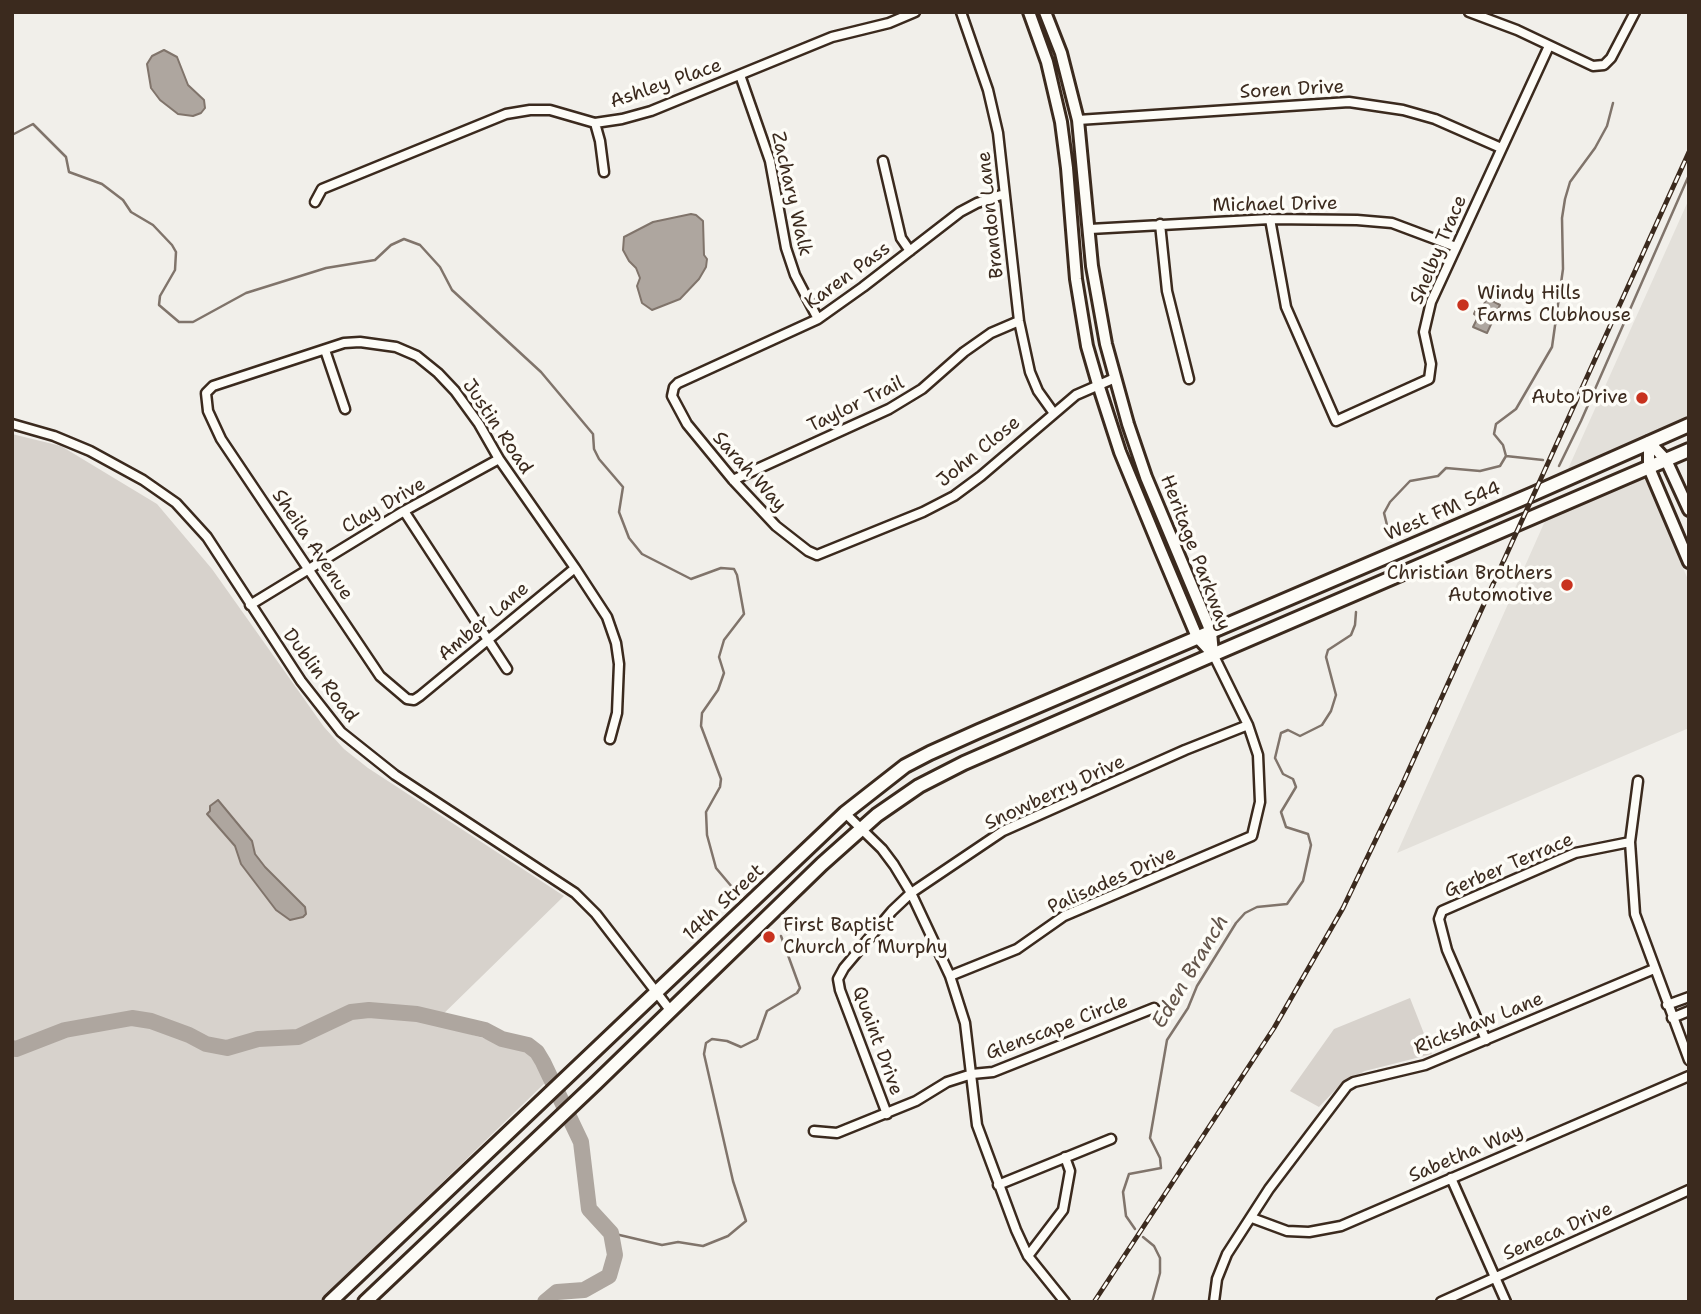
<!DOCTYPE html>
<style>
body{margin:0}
#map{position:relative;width:1701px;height:1314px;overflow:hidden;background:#f1efea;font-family:"Shantell Sans",sans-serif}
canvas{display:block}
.frame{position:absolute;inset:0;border:14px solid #3b2a1e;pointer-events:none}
</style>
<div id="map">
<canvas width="1701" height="1314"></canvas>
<div class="frame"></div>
</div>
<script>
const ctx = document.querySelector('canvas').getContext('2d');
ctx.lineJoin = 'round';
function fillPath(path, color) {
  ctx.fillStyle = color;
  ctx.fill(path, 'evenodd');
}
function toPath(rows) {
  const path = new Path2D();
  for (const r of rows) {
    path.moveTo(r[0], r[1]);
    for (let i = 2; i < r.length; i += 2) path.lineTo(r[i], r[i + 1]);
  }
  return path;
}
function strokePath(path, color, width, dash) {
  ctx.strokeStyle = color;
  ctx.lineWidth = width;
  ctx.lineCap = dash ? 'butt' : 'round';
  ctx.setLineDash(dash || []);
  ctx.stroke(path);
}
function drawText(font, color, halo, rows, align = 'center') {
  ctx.font = font + ' "Shantell Sans",sans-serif';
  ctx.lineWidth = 7;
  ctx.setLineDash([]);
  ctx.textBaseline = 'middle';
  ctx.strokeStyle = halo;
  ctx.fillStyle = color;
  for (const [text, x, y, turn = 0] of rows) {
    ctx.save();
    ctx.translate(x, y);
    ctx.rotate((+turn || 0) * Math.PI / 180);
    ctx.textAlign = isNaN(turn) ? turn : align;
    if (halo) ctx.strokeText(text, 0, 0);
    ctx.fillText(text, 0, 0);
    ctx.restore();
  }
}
fillPath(toPath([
 [1689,199,1689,417,1568,469],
 [1645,477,1689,582,1689,728,1397,853,1545,521]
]), '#e3e0da');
fillPath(toPath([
 [12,434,61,446,157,504,212,569,324,727,344,749,368,768,564,896,434,1023,531,1053,548,1080,319,1302,12,1302],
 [1410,998,1432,1054,1365,1071,1342,1083,1319,1107,1290,1091,1334,1029]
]), '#d7d2cc');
const water = toPath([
 [164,50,177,57,188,85,204,100,205,108,201,113,193,116,178,114,160,100,151,88,147,64,152,56,164,50],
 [691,214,696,215,703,221,704,255,707,259,706,267,699,279,680,299,652,310,642,303,637,286,640,278,636,268,629,261,623,250,624,237,653,222,691,214],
 [1487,298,1500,305,1487,333,1473,327,1478,317,1474,314,1477,307,1482,308,1487,298],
 [218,800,252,841,255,854,265,867,305,907,306,914,303,917,290,920,276,910,241,864,235,846,207,814,210,811,210,806,218,800]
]);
fillPath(water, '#aea69f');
strokePath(water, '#80746b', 2);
strokePath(toPath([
 [12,135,33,124,66,157,69,172,102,184,123,200,131,212,153,225,172,245,176,252,175,270,160,296,159,305,179,322,193,322,246,293,326,268,375,260,391,245,404,239,420,245,440,267,452,290,541,372,593,434,594,449,599,459,623,487,619,512,629,538,642,554,691,579,721,568,734,569,737,575,744,614,724,640,719,657,724,673,718,690,702,713,701,726,721,779,720,787,706,812,707,835,716,868,732,887],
 [1506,456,1543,460],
 [1559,466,1581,421,1689,175],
 [1391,541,1384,513,1390,502,1410,481,1438,476,1446,468,1480,471,1500,466,1506,456,1503,445,1494,434,1496,424,1516,409,1552,347,1563,269,1562,218,1565,199,1570,182,1595,148,1607,126,1613,103],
 [1135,1229,1126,1216,1123,1192,1129,1174,1161,1168,1160,1158,1150,1138,1167,1040,1188,1008,1197,986,1236,923,1245,913,1257,907,1287,904,1303,881,1311,845,1308,834,1286,827,1281,812,1296,787,1293,779,1283,774,1275,758,1281,733,1288,730,1300,736,1322,725,1331,711,1336,695,1326,657,1328,650,1351,635,1355,625,1356,612],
 [611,1233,662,1245,678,1242,703,1246,728,1236,746,1221,733,1181,704,1054,706,1043,712,1039,727,1041,741,1047,757,1039,767,1011,797,993,800,988,781,936],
 [1143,1237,1154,1246,1160,1258,1160,1273,1152,1302]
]), '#80746b', 2.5);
strokePath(toPath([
 [12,1048,16,1049,65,1030,132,1018,151,1021,189,1035,206,1044,227,1048,258,1039,298,1037,351,1012,369,1010,417,1014,485,1030,502,1039,528,1045,537,1052,543,1062,581,1142,589,1209,611,1233,615,1255,609,1276,584,1290,557,1292,545,1302]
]), '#aea69f', 16);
const minor = toPath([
 [961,12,988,90,998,133,1019,321,1030,372,1038,391,1053,412],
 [1469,12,1517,30,1593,66,1604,65,1611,58,1635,12],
 [740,75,770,161,786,248,795,275,818,319],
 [1078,120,1349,102,1403,110,1435,119,1501,148],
 [595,123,600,141,604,172],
 [883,161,901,238,910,251],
 [1004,194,977,203,960,212,863,287,818,319,678,383,674,387,672,396,687,424,733,480,776,526,808,551,817,555,923,512,954,496,981,476,1076,395,1115,378],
 [315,202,322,189,506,114,530,110,550,110,595,123,622,119,651,111,832,37,889,23,915,12],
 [1270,219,1286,307,1336,421,1429,379,1431,364,1424,332,1431,302,1549,46],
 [1160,224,1167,291,1189,379],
 [1090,229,1270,219,1357,220,1392,223,1456,247],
 [325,350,345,409],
 [12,424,54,436,90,451,143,480,176,503,207,537,301,681,341,732,395,775,575,893,596,914,670,1010],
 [733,480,889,409,922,389,964,352,991,333,1019,321],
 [404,511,507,669],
 [575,568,420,696,414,700,407,699,380,676,221,439,208,411,206,393,213,386,344,343,360,342,396,347,417,356,438,373,455,391,479,424,499,459,575,568,607,617,616,643,619,664,617,713,610,739],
 [250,605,404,511,499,459],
 [1638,781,1630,842,1635,914,1689,1060],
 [845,813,882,849,894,865,911,893,950,976,965,1023,977,1125,1016,1230,1028,1256,1065,1302],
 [950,976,1017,949,1064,916,1252,836,1260,802,1258,755,1248,725,1213,654],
 [1667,1005,1689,997],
 [1672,1018,1689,1011],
 [1486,1040,1447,950,1439,919,1442,911,1575,853,1630,842],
 [887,1114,840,990,838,979,844,968,892,911,911,893,1003,831,1185,750,1248,725],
 [814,1131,837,1133,916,1101,947,1082,972,1074,993,1072,1154,1008],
 [1451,1178,1506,1302],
 [998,1185,1111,1139],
 [1252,1218,1287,1231,1309,1232,1341,1226,1689,1076],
 [1028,1256,1063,1210,1070,1171,1065,1157],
 [1214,1302,1217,1279,1227,1254,1269,1189,1347,1086,1354,1082,1425,1065,1654,969],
 [1441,1302,1689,1190]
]);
const secondary = toPath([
 [1029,12,1047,62,1061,122,1067,168,1076,279,1087,346,1098,384,1120,452,1160,549,1197,637,1213,654],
 [1045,12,1061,53,1078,120,1092,266,1106,344,1128,424,1146,477,1211,632,1213,654],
 [1649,442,1649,468,1689,562],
 [1649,442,1666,460,1689,510]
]);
const primary = toPath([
 [330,1302,845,813,905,766,930,753,979,731,1533,494,1689,425],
 [365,1302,596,1083,822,864,877,815,919,786,964,763,1203,659,1689,450]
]);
strokePath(minor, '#3b2a1e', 13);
strokePath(secondary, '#3b2a1e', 16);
strokePath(primary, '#3b2a1e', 18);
strokePath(minor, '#fdfcf7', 8);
strokePath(secondary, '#fdfcf7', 10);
strokePath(primary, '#fdfcf7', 12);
const rail = toPath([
 [1094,1302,1274,1028,1343,908,1402,785,1689,152]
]);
strokePath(rail, '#3b2a1e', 5);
strokePath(rail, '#fdfcf7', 2.5, [8]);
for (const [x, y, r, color] of [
 [1463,305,7,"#c8321e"],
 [1642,398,7,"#c8321e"],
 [1567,585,7,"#c8321e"],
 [769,937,7,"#c8321e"]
]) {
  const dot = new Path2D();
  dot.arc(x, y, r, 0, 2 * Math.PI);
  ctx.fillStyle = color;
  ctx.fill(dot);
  strokePath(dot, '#fdfcf7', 2.5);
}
drawText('19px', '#3b2a1e', '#fdfcf7', [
 ["Ashley Place",666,84,-19],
 ["Soren Drive",1292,90,-3],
 ["Zachary Walk",791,194,77],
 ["Michael Drive",1275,205,-1],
 ["Brandon Lane",991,215,-96],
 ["Shelby Trace",1439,250,-67],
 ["Karen Pass",848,276,-36],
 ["Taylor Trail",856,405,-26],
 ["Justin Road",497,427,56],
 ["John Close",979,452,-39],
 ["Sarah Way",749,472,48],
 ["Clay Drive",384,506,-30],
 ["West FM 544",1443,512,-23],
 ["Sheila Avenue",312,545,56],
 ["Heritage Parkway",1195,553,69],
 ["Amber Lane",484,622,-40],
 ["Dublin Road",320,676,53],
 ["Snowberry Drive",1055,793,-25],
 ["Gerber Terrace",1509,866,-23],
 ["Palisades Drive",1112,881,-24],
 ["14th Street",724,903,-43],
 ["Rickshaw Lane",1479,1024,-22],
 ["Glenscape Circle",1057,1028,-21],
 ["Quaint Drive",877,1041,70],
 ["Sabetha Way",1466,1154,-23],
 ["Seneca Drive",1558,1232,-24]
]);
drawText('19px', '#3b2a1e', '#fdfcf7', [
 ["Windy Hills",1477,294],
 ["Farms Clubhouse",1477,316],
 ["Auto Drive",1628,398,"right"],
 ["Christian Brothers",1553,574,"right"],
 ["Automotive",1553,596,"right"],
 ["First Baptist",783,926],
 ["Church of Murphy",783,948]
], 'left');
drawText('italic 21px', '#63554b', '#fdfcf7', [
 ["Eden Branch",1191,972,-59]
]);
</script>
